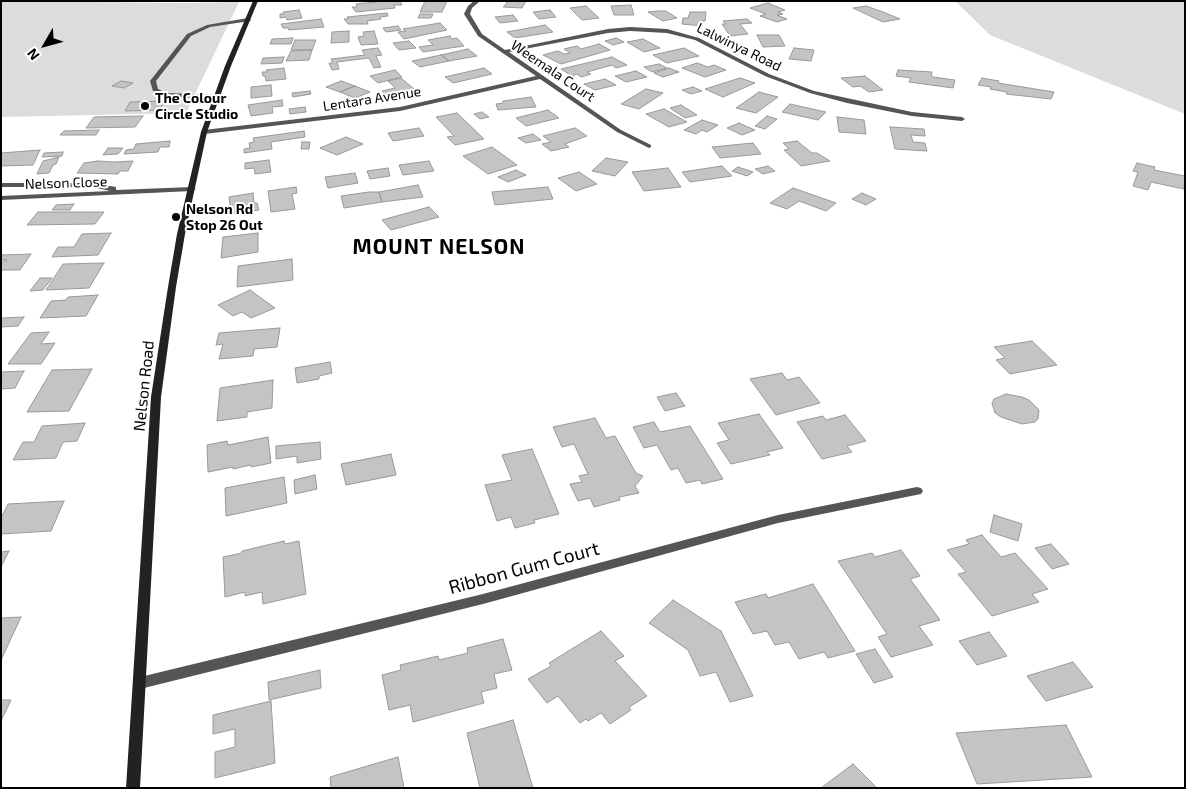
<!DOCTYPE html>
<style>
body{margin:0}
#map{position:relative;width:1186px;height:789px;overflow:hidden;background:#fff;font-family:"Exo 2",sans-serif}
canvas{display:block}
.frame{position:absolute;inset:0;border:2px solid #000;pointer-events:none}
.north{position:absolute;left:20px;top:20px;width:50px;height:50px;-webkit-text-stroke:4px #fff;paint-order:stroke;rotate:232deg;font-size:14px;font-weight:700;line-height:20px;text-align:center;color:#000}
.north::after{content:'';display:block;margin:auto;width:18px;height:22px;background:#000;clip-path:polygon(50% 0,100% 100%,50% 72%,0 100%)}
</style>
<div id="map">
<canvas width="1186" height="789"></canvas>
<div class="frame"></div>
<div class="north">N</div>
</div>
<script>
const ctx = document.querySelector('canvas').getContext('2d');
ctx.lineJoin = 'round';
function fillPath(path, color) {
  ctx.fillStyle = color;
  ctx.fill(path, 'evenodd');
}
function toPath(rows) {
  const path = new Path2D();
  for (const r of rows) {
    path.moveTo(r[0], r[1]);
    for (let i = 2; i < r.length; i += 2) path.lineTo(r[i], r[i + 1]);
  }
  return path;
}
function strokePath(path, color, width, dash) {
  ctx.strokeStyle = color;
  ctx.lineWidth = width;
  ctx.lineCap = dash ? 'butt' : 'round';
  ctx.setLineDash(dash || []);
  ctx.stroke(path);
}
function drawText(font, color, halo, rows, align = 'center') {
  ctx.font = font + ' "Exo 2",sans-serif';
  ctx.lineWidth = 4;
  ctx.setLineDash([]);
  ctx.textBaseline = 'middle';
  ctx.strokeStyle = halo;
  ctx.fillStyle = color;
  for (const [text, x, y, turn = 0] of rows) {
    ctx.save();
    ctx.translate(x, y);
    ctx.rotate((+turn || 0) * Math.PI / 180);
    ctx.textAlign = isNaN(turn) ? turn : align;
    if (halo) ctx.strokeText(text, 0, 0);
    ctx.fillText(text, 0, 0);
    ctx.restore();
  }
}
fillPath(toPath([
 [1,1,186,3,239,2,186,113,1,117],
 [955,1,1185,1,1185,114,990,35]
]), '#dcdcdc');
const building = toPath([
 [385,1,400,1,402,5,394,5,395,8,356,12,352,7,357,7,356,4,385,1],
 [425,1,447,1,442,12,420,12,425,1],
 [506,1,526,1,522,8,503,7,507,3,506,1],
 [768,3,785,10,778,12,783,14,777,15,787,19,777,22,760,16,766,14,750,8,768,3],
 [631,5,634,15,614,15,611,6,631,5],
 [586,6,599,18,582,20,570,8,586,6],
 [866,6,883,12,900,19,883,22,853,8,866,6],
 [299,10,302,18,287,20,286,17,280,18,280,14,284,14,283,12,299,10],
 [550,10,556,17,539,19,533,12,550,10],
 [657,11,666,11,677,18,663,21,648,12,657,11],
 [690,12,706,12,705,21,702,21,702,26,682,24,683,18,688,18,690,12],
 [387,13,388,16,380,17,381,19,367,21,368,24,348,24,344,19,348,19,347,17,387,13],
 [420,14,433,14,431,18,418,18,420,14],
 [513,15,518,21,500,23,495,17,513,15],
 [321,19,324,27,289,30,288,28,283,28,281,24,321,19],
 [747,19,752,23,740,24,748,34,730,36,722,24,726,24,723,21,747,19],
 [440,23,447,30,404,39,398,32,406,31,403,29,440,23],
 [545,25,553,32,515,38,507,32,545,25],
 [398,26,401,30,386,32,383,28,398,26],
 [349,31,349,42,331,43,332,32,349,31],
 [374,31,378,44,361,45,358,37,364,36,363,32,374,31],
 [757,35,779,35,785,46,763,47,757,35],
 [450,36,452,39,457,38,464,46,423,52,419,47,433,45,428,40,450,36],
 [293,38,291,44,270,44,272,39,293,38],
 [616,38,624,42,613,45,605,41,616,38],
 [643,39,660,48,644,52,627,42,643,39],
 [295,40,316,40,312,50,291,50,295,40],
 [409,41,416,48,399,50,393,43,409,41],
 [599,44,610,50,561,64,543,55,558,51,564,54,570,53,564,49,577,46,581,49,599,44],
 [378,48,382,55,376,56,381,67,374,68,369,58,337,62,339,69,332,70,329,63,333,63,331,59,365,55,362,50,378,48],
 [684,48,699,56,667,63,653,55,684,48],
 [794,48,814,50,811,61,789,59,794,48],
 [468,49,477,56,449,61,441,55,468,49],
 [312,50,309,60,286,61,291,51,312,50],
 [441,55,449,61,420,67,412,61,441,55],
 [284,57,282,63,261,64,263,58,284,57],
 [612,57,627,65,616,68,612,65,587,72,591,74,581,77,577,74,572,76,561,69,612,57],
 [697,63,708,67,714,65,726,70,705,77,682,68,697,63],
 [659,64,667,68,652,72,644,67,659,64],
 [284,68,286,79,266,81,265,76,263,76,262,72,267,72,266,70,284,68],
 [484,68,492,74,453,83,445,77,484,68],
 [669,68,679,72,663,77,654,73,669,68],
 [395,70,402,77,378,83,370,76,395,70],
 [898,70,932,72,931,76,933,77,955,80,953,88,909,82,911,78,896,76,898,70],
 [636,71,647,77,626,82,615,76,636,71],
 [865,76,883,90,869,92,860,86,853,87,841,78,865,76],
 [401,78,414,89,410,90,412,92,388,97,382,91,395,88,388,81,401,78],
 [740,78,755,83,723,97,705,89,740,78],
 [982,78,999,81,998,83,1054,92,1051,99,1006,94,1007,92,990,89,991,87,978,85,982,78],
 [605,79,616,85,595,90,584,84,605,79],
 [121,81,133,83,124,88,112,86,121,81],
 [341,81,355,86,340,92,326,87,341,81],
 [271,85,272,96,251,98,251,87,271,85],
 [355,86,370,92,355,98,340,92,355,86],
 [693,87,702,91,691,94,682,90,693,87],
 [646,89,663,93,639,109,621,104,646,89],
 [310,91,311,94,293,97,292,93,310,91],
 [759,92,778,97,756,113,736,108,759,92],
 [531,97,536,107,498,110,496,104,503,103,503,101,531,97],
 [282,100,283,106,272,107,273,113,251,116,248,105,282,100],
 [164,101,160,110,125,111,130,102,164,101],
 [790,104,826,112,818,120,782,112,790,104],
 [681,105,697,115,685,118,670,108,681,105],
 [305,107,306,112,290,114,289,109,305,107],
 [664,109,687,122,669,127,646,114,664,109],
 [548,110,559,118,526,126,516,118,548,110],
 [482,112,489,117,480,119,474,114,482,112],
 [457,113,484,139,455,145,447,137,454,136,436,117,457,113],
 [143,116,135,127,86,128,94,117,143,116],
 [767,116,777,119,765,129,755,126,767,116],
 [837,117,864,120,866,134,839,132,837,117],
 [702,120,718,125,707,132,702,130,696,134,684,130,702,120],
 [739,123,755,130,742,135,727,128,739,123],
 [890,127,924,129,925,136,911,135,913,142,925,143,927,151,895,149,890,127],
 [419,128,424,136,393,141,388,133,419,128],
 [575,128,587,136,565,144,569,147,551,151,542,144,551,142,543,136,575,128],
 [99,130,96,135,60,135,64,131,99,130],
 [304,131,305,137,271,142,272,149,244,153,244,149,250,148,249,143,254,142,253,138,304,131],
 [533,134,541,140,526,143,518,138,533,134],
 [346,137,363,144,337,155,320,148,346,137],
 [170,141,169,147,160,147,158,152,124,154,126,150,134,149,136,144,170,141],
 [797,141,812,153,817,153,830,161,801,166,784,150,789,149,783,143,797,141],
 [302,142,310,142,309,149,301,149,302,142],
 [753,143,761,154,720,158,712,147,753,143],
 [492,147,517,165,488,174,463,156,492,147],
 [108,148,123,148,118,154,103,155,108,148],
 [40,150,33,165,1,166,1,153,40,150],
 [63,152,62,156,42,157,44,153,63,152],
 [59,157,56,164,53,165,49,173,37,174,43,161,59,157],
 [606,158,628,162,615,176,592,171,606,158],
 [269,160,271,172,255,174,254,168,245,169,245,163,269,160],
 [98,161,114,162,133,161,128,171,120,171,118,174,77,173,84,163,98,161],
 [429,161,434,171,403,175,399,165,429,161],
 [1137,163,1155,167,1154,170,1185,176,1184,189,1151,182,1148,190,1133,186,1138,172,1133,171,1137,163],
 [722,166,732,176,690,182,682,172,722,166],
 [768,166,775,171,763,174,755,169,768,166],
 [738,167,753,172,747,176,732,171,738,167],
 [388,168,390,176,370,179,367,171,388,168],
 [668,168,681,187,644,191,632,172,668,168],
 [516,170,526,175,508,182,498,177,516,170],
 [579,172,597,184,576,191,558,178,579,172],
 [355,173,358,183,328,188,325,177,355,173],
 [418,185,423,197,382,202,379,192,418,185],
 [296,187,297,193,292,194,295,209,271,212,268,191,296,187],
 [548,187,553,199,495,205,492,192,548,187],
 [793,188,836,203,826,211,799,201,787,209,770,203,793,188],
 [369,192,379,192,382,202,344,208,341,196,369,192],
 [253,193,254,203,257,203,259,210,231,214,229,197,253,193],
 [862,193,876,199,866,205,852,199,862,193],
 [74,204,70,210,52,210,56,205,74,204],
 [429,207,439,217,391,230,382,220,429,207],
 [38,212,104,212,95,224,27,225,38,212],
 [111,233,98,255,52,257,58,247,74,247,82,234,111,233],
 [258,233,258,252,221,258,223,237,258,233],
 [31,254,20,270,1,270,1,263,7,260,1,260,1,255,31,254],
 [292,259,293,280,237,287,238,266,292,259],
 [104,263,89,288,46,290,63,264,104,263],
 [40,278,52,278,43,290,30,291,40,278],
 [250,290,275,308,251,318,242,312,233,316,218,305,250,290],
 [98,295,86,316,40,318,51,301,66,300,68,297,98,295],
 [24,317,18,326,1,327,1,318,24,317],
 [280,328,277,347,254,349,253,356,219,359,223,344,216,345,219,333,280,328],
 [49,332,41,344,55,343,41,364,8,364,31,333,49,332],
 [1032,341,1057,365,1010,374,996,360,1005,358,994,347,1032,341],
 [330,362,332,373,319,376,319,379,297,383,295,368,330,362],
 [92,369,69,411,27,412,52,370,92,369],
 [24,371,15,388,1,389,1,372,24,371],
 [782,373,787,380,799,377,820,403,776,415,750,379,782,373],
 [273,380,272,408,247,412,247,417,217,421,220,388,273,380],
 [676,393,685,406,665,411,657,397,676,393],
 [1006,394,1022,397,1029,400,1039,410,1038,419,1035,422,1022,424,1001,417,995,413,992,403,994,399,1006,394],
 [759,414,783,448,767,452,770,455,731,464,717,443,729,440,718,423,759,414],
 [845,415,866,441,847,446,852,452,822,459,797,422,823,416,826,420,845,415],
 [595,418,606,438,615,436,636,473,643,476,635,486,639,493,619,497,620,500,594,507,590,498,578,501,570,484,582,482,579,476,588,474,574,444,562,447,553,427,595,418],
 [654,422,660,432,690,426,723,479,702,484,700,480,686,483,678,468,671,470,657,445,644,448,633,427,654,422],
 [85,423,77,441,63,442,56,458,13,460,23,442,34,442,42,426,85,423],
 [268,437,271,463,251,467,251,465,233,469,233,467,208,472,207,445,227,441,228,445,268,437],
 [320,442,321,459,297,463,297,456,276,459,276,446,320,442],
 [532,449,559,514,534,520,535,523,515,528,511,517,497,521,485,485,512,480,502,455,532,449],
 [391,454,396,475,346,485,341,464,391,454],
 [315,475,317,489,295,494,294,480,315,475],
 [284,477,287,503,226,516,225,488,284,477],
 [64,501,51,531,1,534,1,518,8,504,64,501],
 [994,515,1022,524,1018,541,990,532,994,515],
 [982,535,1001,557,1015,553,1048,589,1032,594,1039,602,992,616,958,574,966,572,947,550,969,544,966,540,982,535],
 [284,541,285,544,299,541,306,594,263,604,262,592,245,596,245,592,225,597,223,557,242,553,242,551,284,541],
 [1051,544,1069,564,1052,569,1035,548,1051,544],
 [901,550,920,576,910,579,940,620,919,626,933,645,891,657,878,637,887,634,838,561,872,553,875,557,901,550],
 [9,551,1,567,1,552,9,551],
 [813,584,855,651,828,658,824,652,799,659,789,642,775,645,767,631,753,634,735,602,766,594,768,598,813,584],
 [673,600,721,631,753,696,730,702,716,672,700,676,688,650,649,623,673,600],
 [21,617,1,660,1,618,21,617],
 [601,631,624,656,615,661,647,696,629,707,631,710,610,724,601,713,588,721,586,719,580,723,558,696,547,703,528,679,551,666,549,663,601,631],
 [989,632,1007,656,977,665,959,641,989,632],
 [503,639,512,670,494,674,497,688,481,692,484,703,413,722,410,705,389,710,382,675,401,670,400,665,438,656,439,660,468,653,467,648,503,639],
 [875,649,893,677,874,683,856,654,875,649],
 [1073,662,1093,687,1046,701,1027,676,1073,662],
 [320,670,321,688,269,700,268,682,320,670],
 [1,700,11,700,1,721,1,700],
 [271,701,275,763,215,778,215,752,235,747,235,729,213,734,213,715,271,701],
 [513,720,533,788,480,788,467,733,513,720],
 [1066,725,1092,777,977,784,956,733,1066,725],
 [398,757,404,788,331,788,330,777,398,757],
 [853,764,877,788,821,788,853,764]
]);
fillPath(building, '#c4c4c4');
strokePath(building, '#999', 1);
fillPath(toPath([
 [248,18,251,20,250,21,210,27,191,36,156,81,158,89,167,93,216,95,218,96,218,98,166,97,153,91,150,81,187,34,207,25,248,18]
]), '#555');
fillPath(toPath([
 [474,1,480,1,472,8,470,14,482,34,505,50,608,29,630,27,667,29,699,38,769,74,814,91,912,112,962,117,965,119,962,121,912,116,847,103,810,93,765,76,695,40,667,33,630,31,608,33,509,52,621,130,651,145,651,147,649,148,617,132,540,79,400,111,204,134,201,132,204,130,400,107,536,76,478,36,464,14,468,6,474,1],
 [1,183,92,183,116,187,116,190,192,187,196,189,192,191,1,200,1,196,110,191,92,187,1,187,1,183],
 [917,487,921,488,923,491,921,494,778,523,483,604,140,689,135,687,133,683,135,679,140,677,483,594,778,515,917,487]
]), '#555');
fillPath(toPath([
 [253,1,258,1,231,66,207,132,185,234,176,287,161,397,140,788,126,788,151,397,168,287,177,234,201,132,225,66,253,1]
]), '#222');
for (const [x, y, r, color] of [
 [145,106,5,"#000"],
 [176,217,5,"#000"]
]) {
  const dot = new Path2D();
  dot.arc(x, y, r, 0, 2 * Math.PI);
  ctx.fillStyle = color;
  ctx.fill(dot);
  strokePath(dot, '#fff', 2);
}
drawText('14px', '#000', '#fff', [
 ["Lalwinya Road",739,47,26],
 ["Weemala Court",553,71,34],
 ["Lentara Avenue",372,99,-9],
 ["Nelson Close",66,183,-2]
]);
drawText('bold 14px', '#000', '#fff', [
 ["The Colour",155,98],
 ["Circle Studio",155,114],
 ["Nelson Rd",186,209],
 ["Stop 26 Out",186,225]
], 'left');
drawText('16px', '#000', '#fff', [
 ["Nelson Road",144,386,-84]
]);
drawText('19px', '#000', '#fff', [
 ["Ribbon Gum Court",524,568,-15]
]);
ctx.letterSpacing = '1px';
drawText('bold 21px', '#000', '#fff', [
 ["MOUNT NELSON",439,247]
]);
ctx.letterSpacing = '0px';
</script>
